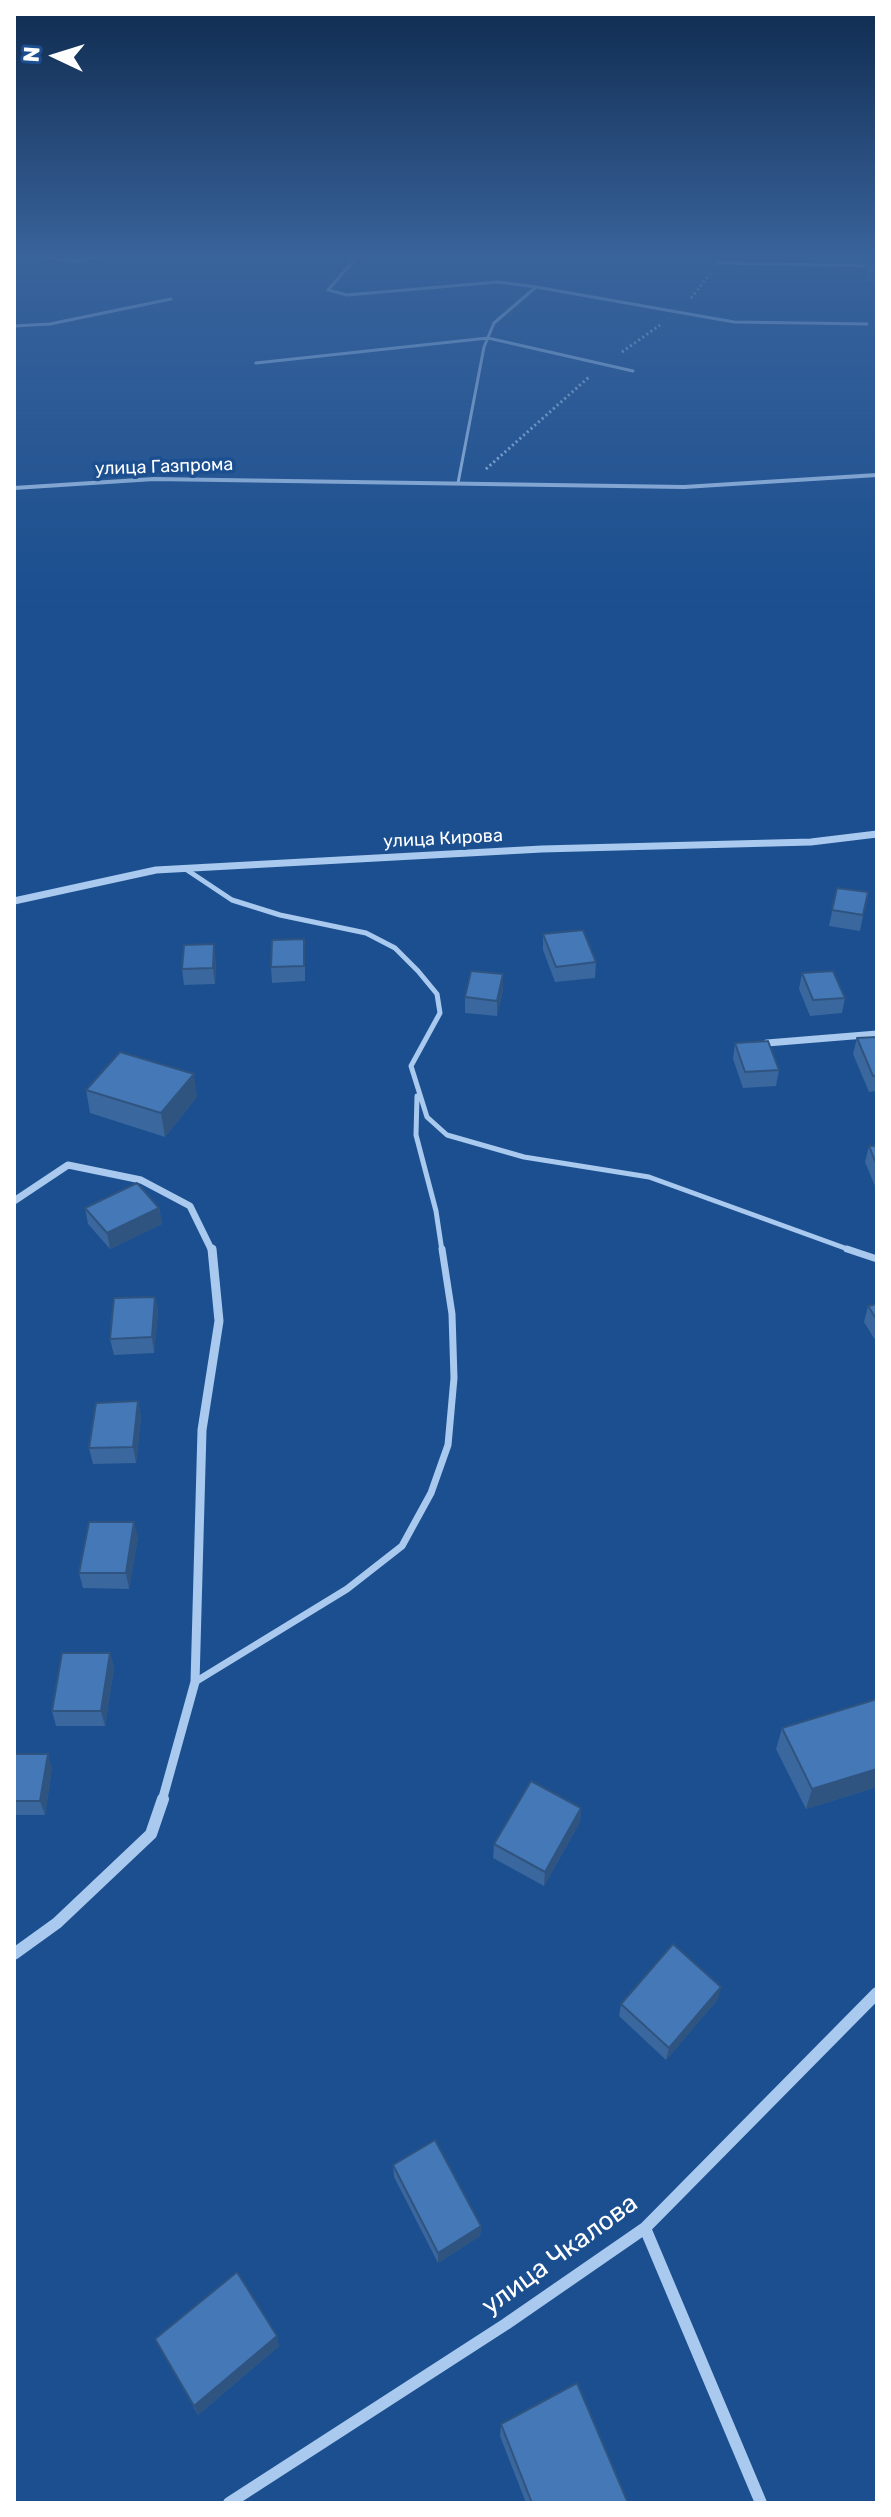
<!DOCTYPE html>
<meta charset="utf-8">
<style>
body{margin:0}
#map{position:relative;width:891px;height:2517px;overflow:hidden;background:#1b4f8f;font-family:Rubik,sans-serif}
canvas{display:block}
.frame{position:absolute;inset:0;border:16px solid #fff;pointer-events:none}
.north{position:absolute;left:16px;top:16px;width:80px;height:80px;-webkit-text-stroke:6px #1b4f8f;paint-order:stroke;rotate:274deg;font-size:22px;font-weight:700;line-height:32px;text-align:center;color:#fff}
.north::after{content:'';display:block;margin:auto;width:28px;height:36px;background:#fff;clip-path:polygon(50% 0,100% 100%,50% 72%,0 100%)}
</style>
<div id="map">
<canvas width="891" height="2517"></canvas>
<div class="frame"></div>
<div class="north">N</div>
</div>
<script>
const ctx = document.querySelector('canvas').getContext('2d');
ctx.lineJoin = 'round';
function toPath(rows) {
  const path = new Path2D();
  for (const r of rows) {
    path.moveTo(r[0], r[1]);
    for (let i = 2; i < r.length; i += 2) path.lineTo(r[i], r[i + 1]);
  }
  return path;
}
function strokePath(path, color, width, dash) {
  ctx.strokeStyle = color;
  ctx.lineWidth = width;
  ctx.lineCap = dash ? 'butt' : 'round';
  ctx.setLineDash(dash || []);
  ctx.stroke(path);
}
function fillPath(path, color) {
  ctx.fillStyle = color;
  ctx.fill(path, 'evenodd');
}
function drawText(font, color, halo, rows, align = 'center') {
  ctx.font = font + ' Rubik,sans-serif';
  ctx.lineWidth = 7;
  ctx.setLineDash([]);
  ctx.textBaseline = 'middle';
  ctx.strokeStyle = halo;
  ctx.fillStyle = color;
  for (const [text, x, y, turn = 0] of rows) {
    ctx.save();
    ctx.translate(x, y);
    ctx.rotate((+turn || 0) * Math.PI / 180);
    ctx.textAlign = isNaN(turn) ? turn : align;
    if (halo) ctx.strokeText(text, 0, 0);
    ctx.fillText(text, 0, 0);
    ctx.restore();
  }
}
strokePath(toPath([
 [691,298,710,274],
 [622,352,660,325],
 [486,469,589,377]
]), '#a9c9ee', 3, [2, 3]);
strokePath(toPath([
 [38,257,77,261,101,257],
 [357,257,328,290,347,295,498,282,536,287,494,323,484,347,458,483],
 [718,263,877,266],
 [536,287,734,322,867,324],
 [14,326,50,324,171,299],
 [256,363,488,338,633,371]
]), '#a9c9ee', 3);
strokePath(toPath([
 [184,868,232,900,280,915,366,933,395,948,418,971,437,994,440,1013,411,1066,427,1117,447,1135,524,1157,649,1177,853,1251],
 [417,1096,416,1135,436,1211,442,1251]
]), '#a9c9ee', 5);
strokePath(toPath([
 [847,1249,877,1259],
 [195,1682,347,1589,402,1546,431,1493,448,1445,454,1378,452,1314,442,1249]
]), '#a9c9ee', 7);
strokePath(toPath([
 [14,488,154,479,684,487,877,475]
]), '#a9c9ee', 4);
strokePath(toPath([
 [14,901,156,870,542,849,811,842,877,834],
 [767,1043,877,1034],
 [14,1201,68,1165,141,1180,190,1206,212,1251]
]), '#a9c9ee', 7);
strokePath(toPath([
 [162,1801,195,1682,202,1430,219,1321,212,1249]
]), '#a9c9ee', 9);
strokePath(toPath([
 [14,1954,57,1923,151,1834,163,1799],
 [645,2228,761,2503],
 [229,2503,506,2324,645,2228,877,1993]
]), '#a9c9ee', 12);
fillPath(toPath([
 [863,257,877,257,877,262,864,261],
 [866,264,877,264,877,282,867,281,865,270],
 [837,888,868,892,860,931,829,926],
 [543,934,596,962,595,978,555,982,543,950],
 [305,955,305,981,272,983,271,967],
 [216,960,215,984,184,985,182,969],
 [802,973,845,998,842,1013,810,1016,799,989],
 [503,990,497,1016,465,1013,465,997],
 [877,1037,877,1091,869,1092,853,1054,857,1038],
 [735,1043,779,1070,776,1086,743,1088,733,1059],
 [86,1090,197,1097,165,1137,90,1113],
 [869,1146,877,1146,877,1191,865,1162],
 [85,1208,159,1208,162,1224,110,1249,88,1224],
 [155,1297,158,1312,154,1353,114,1355,110,1339],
 [877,1304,877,1343,864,1322,868,1306],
 [138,1401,141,1417,136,1463,93,1464,89,1448],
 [138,1537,129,1589,83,1588,79,1573],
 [110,1653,114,1668,105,1726,56,1726,52,1711],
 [877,1699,877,1787,806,1809,776,1749,782,1728],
 [14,1754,52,1768,45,1815,14,1815],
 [581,1808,580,1822,544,1886,493,1858,494,1844],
 [718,1999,666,2060,619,2016,621,2004],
 [393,2165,481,2226,480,2236,438,2263,394,2177],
 [155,2339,279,2346,198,2415],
 [501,2424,628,2503,526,2503,500,2436]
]), '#3a679d');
fillPath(toPath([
 [214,944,216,960,215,984,213,968],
 [503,974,503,990,497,1016,497,1001],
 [194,1074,197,1097,165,1137,161,1113],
 [159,1208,162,1224,110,1249,107,1233],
 [155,1297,158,1312,154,1353,152,1337],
 [138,1401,141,1417,136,1463,133,1447],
 [134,1522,138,1537,129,1589,126,1573],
 [110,1653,114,1668,105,1726,101,1711],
 [48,1754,52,1768,45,1815,40,1801],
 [877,1769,877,1787,806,1809,812,1789],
 [581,1808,580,1822,544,1886,545,1872],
 [721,1987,718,1999,666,2060,669,2048],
 [481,2226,480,2236,438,2263,438,2253],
 [277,2336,279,2346,198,2415,194,2406]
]), '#305480');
const building = toPath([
 [866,264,877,264,877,276,868,275,866,264],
 [837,888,868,892,863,915,832,910,837,888],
 [583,930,596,962,556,967,543,934,583,930],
 [304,939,304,966,271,967,272,940,304,939],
 [214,944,213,968,182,969,184,945,214,944],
 [471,971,503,974,497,1001,465,997,471,971],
 [833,971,845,998,813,1000,802,973,833,971],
 [877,1037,877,1076,873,1076,857,1038,877,1037],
 [768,1041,779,1070,745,1072,735,1043,768,1041],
 [120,1052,194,1074,161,1113,86,1090,120,1052],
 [869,1146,877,1146,877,1166,869,1146],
 [137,1183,159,1208,107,1233,85,1208,137,1183],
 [155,1297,152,1337,110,1339,114,1298,155,1297],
 [877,1304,877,1320,868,1306,877,1304],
 [138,1401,133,1447,89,1448,96,1403,138,1401],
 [89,1522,134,1522,126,1573,79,1573,89,1522],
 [62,1653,110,1653,101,1711,52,1711,62,1653],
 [877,1699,877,1769,812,1789,782,1728,877,1699],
 [14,1754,48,1754,40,1801,14,1801,14,1754],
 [531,1781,581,1808,545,1872,494,1844,531,1781],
 [673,1944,721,1987,669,2048,621,2004,673,1944],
 [435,2140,481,2226,438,2253,393,2165,435,2140],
 [237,2272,277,2336,194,2406,155,2339,237,2272],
 [577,2383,628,2503,532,2503,501,2424,577,2383]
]);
fillPath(building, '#4478b7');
strokePath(building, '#305480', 2);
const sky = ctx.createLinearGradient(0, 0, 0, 609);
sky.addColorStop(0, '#0f2b4f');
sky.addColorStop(0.42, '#39639b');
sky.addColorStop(1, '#39639b00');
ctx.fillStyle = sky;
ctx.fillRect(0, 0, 891, 609);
drawText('18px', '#fff', '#1b4f8f', [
 ["улица Газпрома",164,467,-2],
 ["улица Кирова",443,839,-3]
]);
drawText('26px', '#fff', '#1b4f8f', [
 ["улица Чкалова",560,2255,-36]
]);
</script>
